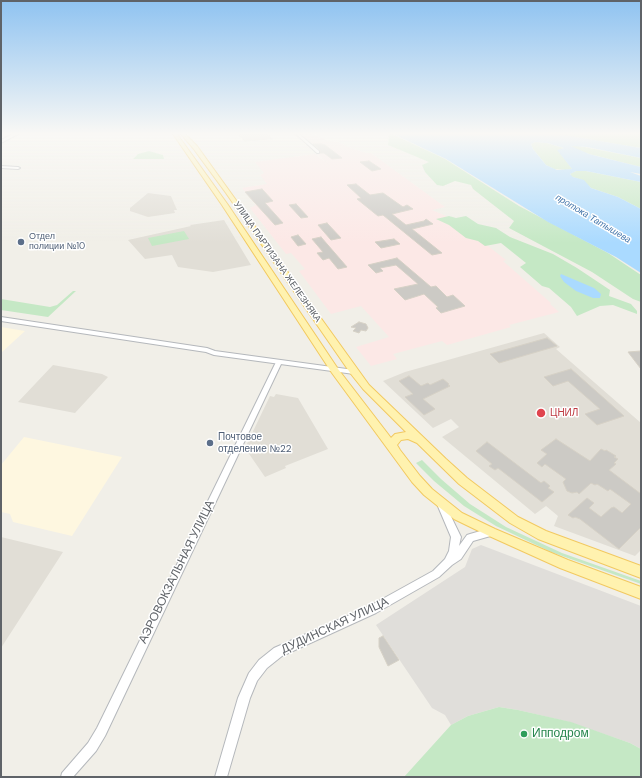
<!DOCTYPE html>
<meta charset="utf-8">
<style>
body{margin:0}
#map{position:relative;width:642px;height:778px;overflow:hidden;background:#f1efe8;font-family:"DM Sans",sans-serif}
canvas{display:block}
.frame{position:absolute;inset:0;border:2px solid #5f6368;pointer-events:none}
</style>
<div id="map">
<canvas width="642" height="778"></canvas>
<div class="frame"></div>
</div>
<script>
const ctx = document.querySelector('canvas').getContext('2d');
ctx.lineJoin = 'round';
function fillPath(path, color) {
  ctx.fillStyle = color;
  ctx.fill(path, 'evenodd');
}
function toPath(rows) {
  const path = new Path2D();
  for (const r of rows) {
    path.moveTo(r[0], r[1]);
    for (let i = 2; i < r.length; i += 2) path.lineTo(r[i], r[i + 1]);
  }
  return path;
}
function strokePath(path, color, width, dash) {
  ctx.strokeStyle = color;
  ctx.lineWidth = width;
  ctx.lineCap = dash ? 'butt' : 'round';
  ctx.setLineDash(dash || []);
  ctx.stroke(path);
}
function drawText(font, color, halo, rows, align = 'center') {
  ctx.font = font + ' "DM Sans",sans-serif';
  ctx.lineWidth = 3;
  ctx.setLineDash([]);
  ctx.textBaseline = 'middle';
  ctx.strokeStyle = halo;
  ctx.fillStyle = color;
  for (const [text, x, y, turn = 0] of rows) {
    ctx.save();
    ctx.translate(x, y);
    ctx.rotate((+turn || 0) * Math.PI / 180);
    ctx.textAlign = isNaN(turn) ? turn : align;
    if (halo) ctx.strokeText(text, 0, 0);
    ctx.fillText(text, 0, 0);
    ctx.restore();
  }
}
fillPath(toPath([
 [1,327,25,331,1,353],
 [24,437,122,457,72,536,13,522,10,514,1,512,1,465]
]), '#fef7e0');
fillPath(toPath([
 [481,545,641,606,641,749,630,743,569,722,518,710,499,707,468,716,451,725,445,715,432,708,376,625,465,567,472,549]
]), '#e0deda');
fillPath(toPath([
 [238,134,268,134,273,139,245,142],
 [148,193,171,196,177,210,174,210,175,213,148,217,130,211,130,208],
 [224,220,251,265,213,272,178,267,172,255,145,259,128,240,191,226,190,225],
 [544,333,560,347,556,349,641,423,641,550,635,556,554,526,558,516,546,506,535,514,442,437,459,427,451,419,433,428,383,381,405,372],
 [53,365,102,374,108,377,75,413,18,402],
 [276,394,298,398,328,449,285,466,286,468,265,477,245,448,270,396,274,397],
 [1,537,63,552,1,648]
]), '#e1ded6');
fillPath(toPath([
 [293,134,314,134,325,140,339,142,348,147,366,153,371,153,445,207,432,210,453,219,506,260,503,261,551,303,550,304,559,312,509,325,511,327,447,345,442,341,393,354,397,359,371,366,356,347,389,337,361,306,331,314,299,271,305,269,291,253,286,254,250,208,256,205,242,188,267,184,260,175,264,173,255,162,315,154,329,164]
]), '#fce8e6');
fillPath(toPath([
 [389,134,392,134,445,159,519,206,608,253,641,275,641,302,633,299,592,272,509,228,514,221,473,189,471,185,455,181,443,186,437,185,425,172,422,165,429,162,388,145],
 [559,134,641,134,641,148,568,136],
 [535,142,547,143,564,148,558,150,572,169,566,170,554,169,546,165,533,149,531,144],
 [574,145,641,158,641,167,589,154,574,149,571,147],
 [149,151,163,155,164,159,133,159,138,154],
 [576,171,586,171,641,182,641,209,618,197,591,188,581,180,570,176,571,173],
 [449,216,456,218,466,216,478,224,496,228,510,237,553,254,577,268,610,290,609,296,631,304,637,311,637,314,613,305,600,306,577,316,571,307,549,288,542,286,520,267,526,263,501,243,485,246,478,241,466,238,449,225,436,219],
 [184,231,189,239,152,246,148,238],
 [73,291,76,291,48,317,1,310,1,299,50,307,57,305],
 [422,460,441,479,470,504,506,527,562,553,641,581,641,584,551,552,496,526,464,506,434,481,416,463],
 [499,707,518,710,571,722,630,743,641,749,641,777,404,777,451,725,468,716]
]), '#c5e8c5');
fillPath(toPath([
 [393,134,559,134,641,148,641,158,587,147,571,146,589,154,641,167,641,174,630,172,641,176,641,182,586,171,576,171,570,174,573,177,584,180,591,188,618,197,641,209,641,273,616,257,548,222,446,159],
 [535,142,547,143,564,148,557,150,572,169,557,170,546,165,533,149,531,144],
 [561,274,594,288,601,294,600,298,593,298,576,291,564,282,560,276]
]), '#aadaff');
const building = toPath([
 [321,144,325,145,342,158,332,159,324,153,320,153,320,150,313,144,321,144],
 [369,161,381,169,372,171,360,162,369,161],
 [356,184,370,195,383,193,403,207,407,205,413,209,392,214,406,225,424,221,426,219,433,224,412,229,442,253,432,255,383,215,378,216,357,199,361,198,347,185,356,184],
 [262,189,273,201,265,203,283,223,275,225,245,192,262,189],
 [296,204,308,217,301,218,289,205,296,204],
 [327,223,341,238,331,240,318,225,327,223],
 [298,235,306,244,298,246,291,237,298,235],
 [321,237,347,267,338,269,329,258,323,260,317,253,323,252,312,239,321,237],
 [394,239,400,244,381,248,375,242,394,239],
 [397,258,431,287,436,286,447,297,453,295,465,306,441,313,436,308,438,307,424,294,405,300,394,289,418,284,396,265,380,268,383,271,376,273,368,265,397,258],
 [359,322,366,324,368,328,366,331,361,330,359,333,353,331,356,328,351,327,359,322],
 [547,338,557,346,499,363,490,354,547,338],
 [641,351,641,369,628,352,641,351],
 [571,369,624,416,597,425,585,414,600,409,568,381,553,386,544,377,571,369],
 [409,376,421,386,428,383,430,385,443,379,449,384,448,385,450,386,423,399,435,409,424,415,405,397,413,394,399,381,409,376],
 [556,439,590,461,601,449,605,451,606,450,616,456,614,457,618,459,614,463,616,464,609,470,641,494,641,527,619,549,580,519,575,517,573,518,568,515,587,498,594,503,589,508,601,517,611,508,614,507,622,513,631,504,610,489,608,491,597,484,595,485,591,483,579,494,577,492,572,493,567,491,563,482,566,479,545,464,542,467,537,463,547,454,541,450,556,439],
 [487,442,541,483,544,481,550,486,548,488,554,492,542,502,498,468,495,470,489,466,492,464,476,451,487,442],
 [383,636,399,660,388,666,379,647,379,638,383,636]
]);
fillPath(building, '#cccac5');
strokePath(building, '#d6d1c6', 1);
const minor = toPath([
 [296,134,299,134,319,151,319,153,317,153,296,134],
 [1,166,18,167,20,168,18,169,1,168,1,166],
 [279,360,282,362,105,736,96,751,73,777,61,777,62,773,88,743,97,728,276,362,279,360]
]);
const tertiary = toPath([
 [1,317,207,348,215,351,354,370,357,372,354,374,214,355,206,352,1,321,1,317],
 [441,500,444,502,461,537,459,546,467,535,470,534,491,528,494,529,495,532,494,535,473,541,461,559,452,565,439,577,376,613,282,656,267,668,257,681,250,698,227,777,215,777,238,698,249,673,259,660,274,648,368,607,433,571,445,559,449,551,451,537,437,504,438,502,441,500]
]);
const secondary = toPath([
 [13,134,18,134,1,143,1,140,13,134]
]);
const primary = toPath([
 [173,134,177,134,228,205,338,369,391,438,395,434,406,432,363,389,351,374,226,193,193,148,181,134,185,134,197,146,369,385,446,459,467,478,518,517,546,531,641,566,641,578,538,539,510,523,459,484,417,443,408,439,401,440,397,445,400,450,420,476,432,489,462,513,495,529,568,560,641,587,641,599,560,568,487,535,454,519,424,495,412,482,332,373,222,205,173,134]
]);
strokePath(minor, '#b5b8bc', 2);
strokePath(tertiary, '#b5b8bc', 2);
strokePath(secondary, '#b6babf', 2);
strokePath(primary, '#f2c960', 2);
fillPath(minor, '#fff');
fillPath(tertiary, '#fff');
fillPath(secondary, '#fff');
fillPath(primary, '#fff2af');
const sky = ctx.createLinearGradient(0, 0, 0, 243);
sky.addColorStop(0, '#8fc3f1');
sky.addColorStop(0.55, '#f9f8f5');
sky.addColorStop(1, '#f9f8f500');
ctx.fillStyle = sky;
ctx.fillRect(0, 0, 642, 243);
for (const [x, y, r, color] of [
 [21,242,4,"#5c6f8a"],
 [541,413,5,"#e0444e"],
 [210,443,4,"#5c6f8a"],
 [524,734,4,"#2e9e5b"]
]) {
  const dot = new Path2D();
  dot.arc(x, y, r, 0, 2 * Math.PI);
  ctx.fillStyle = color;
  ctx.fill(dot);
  strokePath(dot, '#fff', 1.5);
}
drawText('italic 9px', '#4174aa', '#fff', [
 ["протока Татышева",593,219,31]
]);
drawText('9px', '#4e5e75', '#fff', [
 ["Отдел",29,237],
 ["полиции №10",29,247]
], 'left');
drawText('9px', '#5f6368', '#fff', [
 ["УЛИЦА ПАРТИЗАНА ЖЕЛЕЗНЯКА",277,262,55]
]);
drawText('10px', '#be3a42', '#fff', [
 ["ЦНИЛ",550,413]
], 'left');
drawText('10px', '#4e5e75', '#fff', [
 ["Почтовое",218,437],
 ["отделение №22",218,449]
], 'left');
drawText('12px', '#5f6368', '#fff', [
 ["АЭРОВОКЗАЛЬНАЯ УЛИЦА",177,572,-64],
 ["ДУДИНСКАЯ УЛИЦА",335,626,-25]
]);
drawText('12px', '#27864d', '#fff', [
 ["Ипподром",532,734]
], 'left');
</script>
